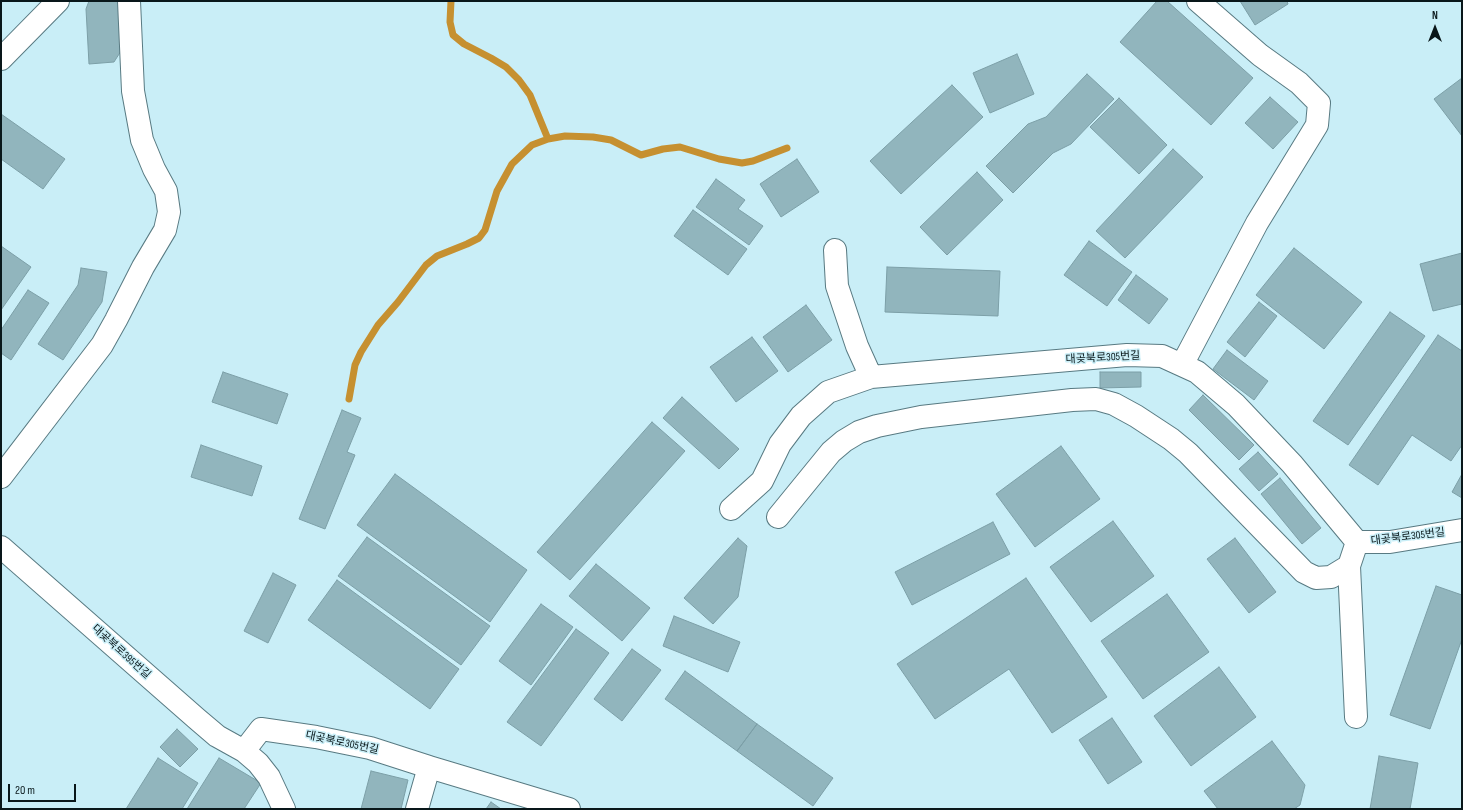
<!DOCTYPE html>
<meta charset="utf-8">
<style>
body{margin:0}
#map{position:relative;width:1463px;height:810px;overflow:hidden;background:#c9eef7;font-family:"Sofia Sans Condensed",sans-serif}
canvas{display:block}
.frame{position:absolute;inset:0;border:2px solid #09171a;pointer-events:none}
.north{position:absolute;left:1415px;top:8px;width:40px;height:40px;-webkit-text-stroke:3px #c9eef7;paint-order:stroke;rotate:0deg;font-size:11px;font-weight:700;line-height:16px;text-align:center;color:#09171a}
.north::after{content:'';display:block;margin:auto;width:14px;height:18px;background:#09171a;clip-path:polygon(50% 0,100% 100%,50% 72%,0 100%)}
.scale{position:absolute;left:8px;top:784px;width:68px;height:18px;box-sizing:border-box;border:2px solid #09171a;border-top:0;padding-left:5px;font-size:12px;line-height:14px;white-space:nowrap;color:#09171a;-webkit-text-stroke:3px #c9eef7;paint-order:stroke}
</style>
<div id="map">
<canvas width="1463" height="810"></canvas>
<div class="frame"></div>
<div class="north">N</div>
<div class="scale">20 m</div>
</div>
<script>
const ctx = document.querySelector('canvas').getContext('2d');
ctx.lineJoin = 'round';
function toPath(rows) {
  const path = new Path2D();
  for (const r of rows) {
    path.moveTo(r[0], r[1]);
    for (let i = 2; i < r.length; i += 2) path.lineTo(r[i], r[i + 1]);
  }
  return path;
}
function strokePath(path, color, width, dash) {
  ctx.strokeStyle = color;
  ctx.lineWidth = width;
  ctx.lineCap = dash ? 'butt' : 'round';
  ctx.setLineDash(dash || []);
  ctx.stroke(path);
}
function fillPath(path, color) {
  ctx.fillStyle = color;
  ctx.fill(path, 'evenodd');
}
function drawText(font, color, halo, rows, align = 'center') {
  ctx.font = font + ' "Sofia Sans Condensed","Noto Sans KR",sans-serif';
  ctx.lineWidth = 3;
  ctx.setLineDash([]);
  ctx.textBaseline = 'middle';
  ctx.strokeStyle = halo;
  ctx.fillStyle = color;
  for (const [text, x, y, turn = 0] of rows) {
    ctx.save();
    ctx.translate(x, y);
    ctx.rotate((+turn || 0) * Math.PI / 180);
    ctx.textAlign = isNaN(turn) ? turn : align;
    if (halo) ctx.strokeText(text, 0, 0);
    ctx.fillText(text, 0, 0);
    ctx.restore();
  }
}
strokePath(toPath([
 [548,139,565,136,593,137,611,140,641,155,663,149,680,147,719,159,742,163,753,161,787,148],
 [349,399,355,365,361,352,378,325,398,302,426,265,437,256,467,244,479,238,485,230,497,191,512,164,532,145,548,139,530,95,519,80,506,67,491,58,464,44,453,35,450,22,451,1]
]), '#c69030', 7);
const building = toPath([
 [89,1,119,1,121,51,114,62,89,64,86,9,89,1],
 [1157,1,1167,1,1253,78,1211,125,1120,42,1157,1],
 [1240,1,1287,1,1288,4,1255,25,1240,1],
 [1017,54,1034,94,990,113,973,73,1017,54],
 [1087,74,1114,99,1071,144,1053,153,1013,193,986,166,1028,124,1046,117,1087,74],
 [1462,78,1462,136,1434,99,1462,78],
 [952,85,983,117,901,194,870,161,952,85],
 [1270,97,1298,122,1273,149,1245,123,1270,97],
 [1119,98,1167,145,1139,174,1090,127,1119,98],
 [1,114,65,159,43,189,1,159,1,114],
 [1173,149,1203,177,1125,258,1096,231,1173,149],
 [797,159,819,192,781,217,760,184,797,159],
 [977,172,1003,200,947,255,920,227,977,172],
 [716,179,745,200,738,209,763,226,749,245,696,207,716,179],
 [693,210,747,249,728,275,674,236,693,210],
 [1089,241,1132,272,1107,306,1064,275,1089,241],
 [1,246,31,267,1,310,1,246],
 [1294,248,1362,302,1324,349,1256,295,1294,248],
 [1462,253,1462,304,1433,311,1420,264,1462,253],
 [887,267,1000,271,998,316,885,312,887,267],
 [81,268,107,272,102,302,63,360,38,344,78,285,81,268],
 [1136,275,1168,299,1149,324,1118,300,1136,275],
 [28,290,49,303,11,360,1,353,1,330,28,290],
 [1259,302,1277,316,1245,357,1227,342,1259,302],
 [806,305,832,340,788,372,763,337,806,305],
 [1390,312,1425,336,1348,445,1313,421,1390,312],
 [1438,335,1462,351,1462,445,1451,461,1412,435,1378,485,1349,465,1438,335],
 [752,337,778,371,736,402,710,367,752,337],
 [1227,350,1268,381,1254,400,1213,369,1227,350],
 [223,372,288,394,277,424,212,402,223,372],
 [1100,372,1141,372,1141,387,1100,388,1100,372],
 [1203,395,1254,445,1239,460,1189,410,1203,395],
 [682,397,739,449,719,469,663,418,682,397],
 [342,410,361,418,347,452,355,455,325,529,299,519,342,410],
 [652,422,685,451,570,580,537,552,652,422],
 [201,445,262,466,252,496,191,477,201,445],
 [1061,446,1100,499,1035,547,996,494,1061,446],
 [1258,452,1278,474,1259,491,1239,469,1258,452],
 [395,474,527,570,490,622,357,525,395,474],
 [1462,474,1462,498,1452,492,1462,474],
 [1280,478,1321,528,1302,544,1261,494,1280,478],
 [1113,521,1154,576,1091,622,1050,567,1113,521],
 [993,522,1010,554,912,605,895,572,993,522],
 [367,537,490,626,461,665,338,576,367,537],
 [738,538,747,546,738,597,713,624,684,598,738,538],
 [1235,538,1276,592,1249,613,1207,559,1235,538],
 [596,564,650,608,622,641,569,596,596,564],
 [273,573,296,585,268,643,244,631,273,573],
 [1026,578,1107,697,1052,733,1009,669,935,719,897,664,1026,578],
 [337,580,459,669,430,709,308,620,337,580],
 [1436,586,1462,595,1462,639,1430,729,1390,715,1436,586],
 [1167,594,1209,652,1143,699,1101,641,1167,594],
 [541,604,573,627,531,685,499,661,541,604],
 [674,616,740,642,728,672,663,646,674,616],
 [576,629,609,653,541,746,507,722,576,629],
 [632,649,661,670,622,721,594,699,632,649],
 [1219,667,1256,717,1191,766,1154,716,1219,667],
 [685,671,757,724,737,751,665,699,685,671],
 [1112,718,1142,762,1108,784,1079,740,1112,718],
 [757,724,833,778,813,806,737,751,757,724],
 [177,729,198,749,180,767,160,747,177,729],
 [1272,741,1305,785,1300,805,1294,809,1218,809,1204,791,1272,741],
 [1379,756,1418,763,1410,809,1370,809,1379,756],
 [158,758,198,783,182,809,126,809,158,758],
 [219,758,261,783,244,809,187,809,219,758],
 [371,771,408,780,401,809,361,809,371,771],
 [491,802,501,809,486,809,491,802]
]);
fillPath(building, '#91b5bd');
strokePath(building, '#7c9fa7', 1);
const minor = toPath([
 [1,59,58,1],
 [835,250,837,286,857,346,871,377,1127,355,1162,356,1197,372,1236,405,1292,464,1357,542,1390,542,1462,530],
 [1182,365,1257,223,1317,125,1319,103,1299,83,1260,55,1198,1],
 [1,477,102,345,116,320,143,267,165,230,169,212,166,191,154,169,142,140,133,91,129,1],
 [731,509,762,481,780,444,801,416,828,392,871,377],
 [778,517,831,452,844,441,859,432,877,426,921,417,1072,400,1096,399,1114,404,1136,416,1171,439,1188,453,1304,572,1316,578,1331,577,1349,566,1357,542],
 [1,547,197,719,217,736,244,751,258,763,269,777,284,809],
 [1349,566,1356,717],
 [244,751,261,729,316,737,370,748,429,767,417,809],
 [429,767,569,809]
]);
strokePath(minor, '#587a82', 24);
strokePath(minor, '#fff', 22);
drawText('11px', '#09171a', '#c9eef7', [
 ["대곶북로305번길",1103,358,-3],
 ["대곶북로305번길",1408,537,-7],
 ["대곶북로395번길",121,652,42],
 ["대곶북로305번길",342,743,12]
]);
</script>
